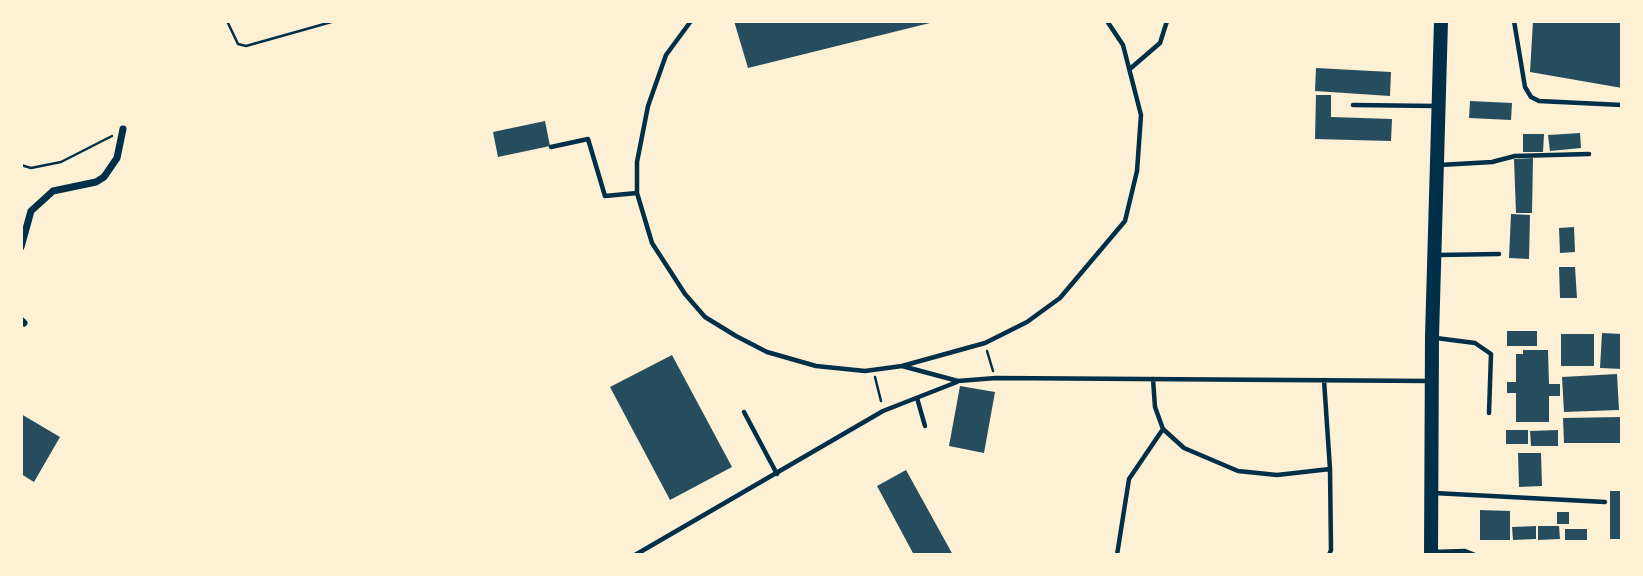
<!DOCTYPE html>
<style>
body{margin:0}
#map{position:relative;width:1643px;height:576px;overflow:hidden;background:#fdf0d5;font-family:Bitter,serif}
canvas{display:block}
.frame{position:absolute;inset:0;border:23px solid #fdf0d5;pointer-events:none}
</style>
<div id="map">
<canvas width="1643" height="576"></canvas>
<div class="frame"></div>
</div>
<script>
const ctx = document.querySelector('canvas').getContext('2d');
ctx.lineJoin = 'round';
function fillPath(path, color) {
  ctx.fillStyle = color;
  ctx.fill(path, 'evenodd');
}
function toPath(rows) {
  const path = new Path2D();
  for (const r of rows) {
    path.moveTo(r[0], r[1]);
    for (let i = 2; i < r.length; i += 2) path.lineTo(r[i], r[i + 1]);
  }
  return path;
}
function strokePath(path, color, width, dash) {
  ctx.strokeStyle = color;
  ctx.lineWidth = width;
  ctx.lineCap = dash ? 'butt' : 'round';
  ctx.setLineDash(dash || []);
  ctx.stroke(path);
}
fillPath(toPath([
 [734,21,934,21,934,22,748,68],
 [1533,21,1622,21,1622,88,1530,72],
 [1316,68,1391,72,1390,96,1315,91],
 [1316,95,1331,95,1331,117,1392,119,1391,141,1315,139],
 [1470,101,1512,103,1511,120,1469,118],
 [545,121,550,146,498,157,493,132],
 [1580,133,1581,148,1550,151,1548,135],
 [1523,134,1544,134,1543,152,1523,152],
 [1533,158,1532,213,1516,213,1514,159],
 [1511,214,1530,215,1529,259,1509,258],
 [1574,227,1575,252,1560,253,1559,228],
 [1559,267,1575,267,1577,298,1560,298],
 [1507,331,1537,331,1537,346,1507,346],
 [1602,333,1622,334,1622,369,1600,368],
 [1561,334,1594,334,1594,366,1561,366],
 [1523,350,1548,350,1549,384,1560,384,1560,396,1549,396,1549,422,1516,422,1516,393,1507,393,1507,382,1516,382,1516,354,1523,354],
 [672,355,732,467,670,500,610,387],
 [1617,374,1619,410,1564,412,1562,377],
 [960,386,995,392,984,453,949,446],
 [21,414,60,437,34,482,21,474],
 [1622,417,1622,443,1564,443,1563,418],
 [1506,430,1528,430,1528,444,1506,444],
 [1558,430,1558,446,1531,446,1530,431],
 [1518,453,1541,453,1542,486,1519,487],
 [906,470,953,555,914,555,877,486],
 [1610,491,1622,491,1622,539,1610,539],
 [1480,510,1510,511,1510,540,1480,540],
 [1557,512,1569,512,1569,524,1557,524],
 [1536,526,1536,539,1513,540,1512,527],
 [1538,526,1559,526,1560,539,1538,540],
 [1565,529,1587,529,1587,540,1565,540]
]), '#264d5e');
strokePath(toPath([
 [227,21,238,44,246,46,335,21],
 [21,165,31,168,61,162,112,136],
 [987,351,993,371],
 [875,377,881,401]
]), '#003049', 2.5);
strokePath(toPath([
 [691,21,666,55,648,106,637,162,637,193,652,243,685,294,705,317,736,336,767,352,816,366,865,371,902,366,985,343,1027,322,1060,298,1125,221,1137,171,1141,115,1123,45,1107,21],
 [1514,21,1525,87,1531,97,1539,101,1622,105],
 [1131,68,1160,43,1167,21],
 [1353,105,1436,106],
 [551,147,588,139,605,196,637,193],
 [1440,165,1492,162,1515,156,1589,154],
 [1438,255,1499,254],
 [1436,338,1475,343,1491,354,1489,413],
 [902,366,958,381,996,378,1430,381],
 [1153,379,1155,407,1163,429,1184,448,1238,471,1277,475,1330,469],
 [1324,380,1330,469,1331,550,1329,555],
 [917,398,925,426],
 [744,412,777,474],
 [1434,493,1605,502],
 [1432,552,1465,551,1475,555],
 [635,555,883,411,957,382],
 [1117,555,1129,479,1163,429]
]), '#003049', 4.5);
strokePath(toPath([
 [21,247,31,211,53,191,96,182,104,177,117,158,123,129],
 [21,320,24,323]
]), '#003049', 7);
strokePath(toPath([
 [1431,555,1432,337,1441,21]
]), '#003049', 14);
</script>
